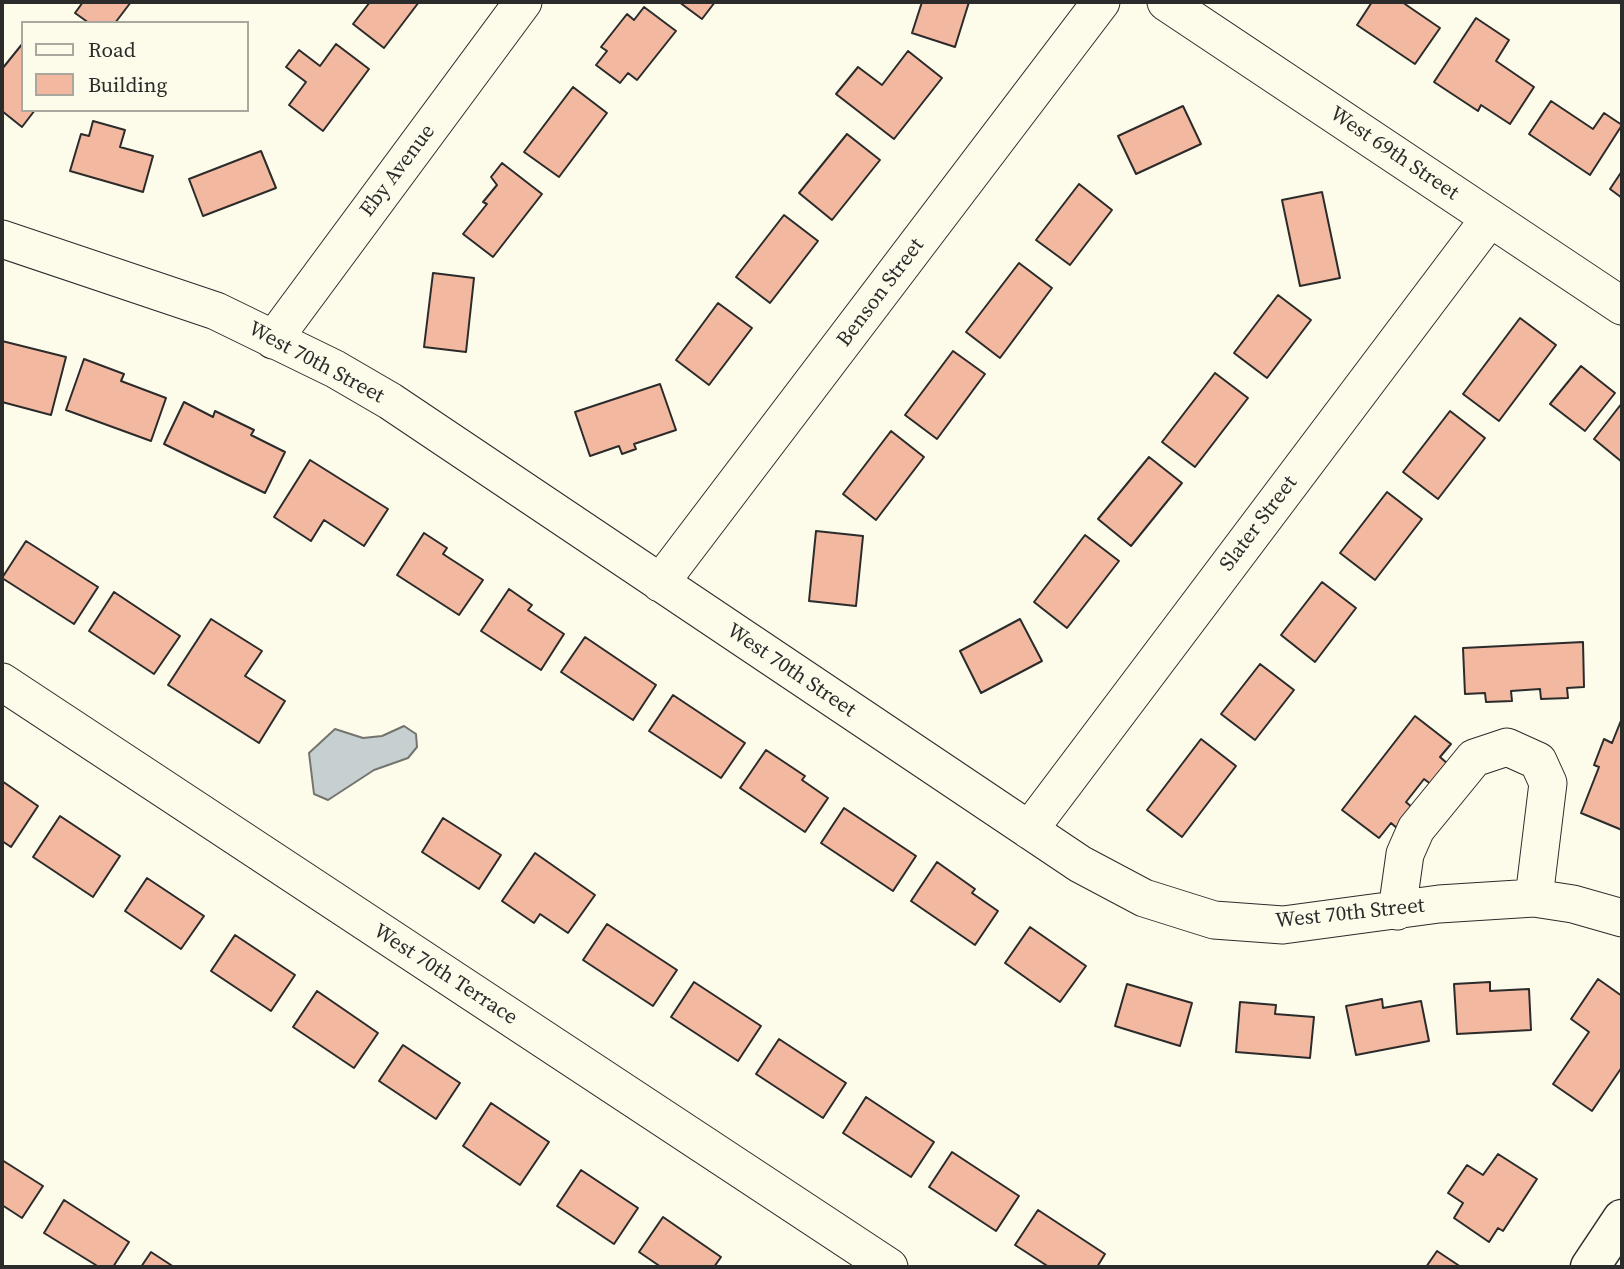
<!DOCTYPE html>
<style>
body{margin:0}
#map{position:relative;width:1624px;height:1269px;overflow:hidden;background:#fdfbea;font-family:"Source Serif 4",serif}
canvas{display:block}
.frame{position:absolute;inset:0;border:4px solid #2b2b2b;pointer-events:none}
.legend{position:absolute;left:21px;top:21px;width:228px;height:91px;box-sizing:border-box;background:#fdfbea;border:2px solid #a9a89e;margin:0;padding:9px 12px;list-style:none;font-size:21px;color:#2b2b2b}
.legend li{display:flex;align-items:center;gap:14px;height:35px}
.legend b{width:35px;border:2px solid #a9a89e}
</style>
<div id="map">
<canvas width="1624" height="1269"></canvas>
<div class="frame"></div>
<ul class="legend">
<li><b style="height:9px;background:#fdfbea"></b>Road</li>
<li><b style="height:19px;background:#f2b8a0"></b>Building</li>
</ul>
</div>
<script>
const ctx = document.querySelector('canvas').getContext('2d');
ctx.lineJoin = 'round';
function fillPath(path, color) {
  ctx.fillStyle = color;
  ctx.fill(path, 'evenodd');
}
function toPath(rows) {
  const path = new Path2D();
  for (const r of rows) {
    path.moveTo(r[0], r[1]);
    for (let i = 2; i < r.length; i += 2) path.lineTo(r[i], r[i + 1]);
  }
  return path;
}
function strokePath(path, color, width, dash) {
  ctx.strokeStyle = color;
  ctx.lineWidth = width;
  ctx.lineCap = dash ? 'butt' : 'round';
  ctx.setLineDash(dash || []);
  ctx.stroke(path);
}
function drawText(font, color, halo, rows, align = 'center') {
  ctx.font = font + ' "Source Serif 4",serif';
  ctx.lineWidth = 5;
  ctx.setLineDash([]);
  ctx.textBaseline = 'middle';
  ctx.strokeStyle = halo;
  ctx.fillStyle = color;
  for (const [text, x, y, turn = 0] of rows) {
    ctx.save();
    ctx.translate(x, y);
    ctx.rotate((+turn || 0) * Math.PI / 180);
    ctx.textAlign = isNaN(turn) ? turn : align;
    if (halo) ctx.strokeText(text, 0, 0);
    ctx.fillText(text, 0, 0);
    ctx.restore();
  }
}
const water = toPath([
 [404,726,416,734,417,747,408,758,374,770,328,800,314,794,309,753,335,729,363,738,382,736,404,726]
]);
fillPath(water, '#c7d0d0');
strokePath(water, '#74746e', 2);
const building = toPath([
 [83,2,131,2,115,23,89,23,75,13,83,2],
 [370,2,419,2,384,48,353,24,370,2],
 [679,2,715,2,702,19,679,2],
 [922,2,969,2,955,47,912,33,922,2],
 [1372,2,1402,2,1440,28,1415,64,1357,25,1372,2],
 [644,7,676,31,637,80,628,73,620,83,596,65,607,51,601,47,627,14,634,20,644,7],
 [1476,18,1509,40,1496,61,1534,87,1510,124,1481,105,1478,111,1434,82,1476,18],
 [23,43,23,110,35,110,22,127,2,111,2,69,23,43],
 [336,44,369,69,323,131,289,105,306,82,286,67,299,50,320,66,336,44],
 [908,51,942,78,894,139,836,94,858,67,882,85,908,51],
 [573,87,607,113,559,177,524,152,573,87],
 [1551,101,1593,129,1604,113,1622,125,1590,175,1529,134,1551,101],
 [1183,106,1201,144,1136,174,1118,136,1183,106],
 [93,121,125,130,120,147,153,156,143,192,70,171,81,134,89,136,93,121],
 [847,134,880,160,832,220,799,193,847,134],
 [261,151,276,188,203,216,189,179,261,151],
 [502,163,542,194,493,257,463,234,487,204,483,202,497,185,491,177,502,163],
 [1622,171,1622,198,1610,189,1622,171],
 [1079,184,1112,210,1070,265,1036,240,1079,184],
 [1322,192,1340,278,1300,286,1282,200,1322,192],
 [784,215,818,241,770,303,736,277,784,215],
 [1019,263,1052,288,1000,358,966,332,1019,263],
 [433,273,474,278,466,352,424,347,433,273],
 [1278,295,1311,320,1267,378,1234,353,1278,295],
 [718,303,752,328,709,385,676,360,718,303],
 [1520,318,1556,345,1499,421,1463,394,1520,318],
 [2,341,66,357,51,415,2,402,2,341],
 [953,351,985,374,937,439,905,415,953,351],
 [84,359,124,374,121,381,166,398,151,441,66,410,84,359],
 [1581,366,1615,393,1585,431,1550,404,1581,366],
 [1215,373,1248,398,1195,467,1162,442,1215,373],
 [660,384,676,430,634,444,636,449,622,454,619,446,590,456,575,412,660,384],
 [184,402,213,417,215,411,254,430,251,435,285,452,265,493,164,444,184,402],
 [1622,403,1622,462,1594,439,1622,403],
 [1450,411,1485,438,1438,499,1403,472,1450,411],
 [891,431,924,457,876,520,843,494,891,431],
 [1149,457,1182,483,1131,546,1098,519,1149,457],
 [310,460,388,509,364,546,324,520,311,541,274,517,310,460],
 [1387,492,1422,519,1375,580,1340,553,1387,492],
 [816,531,863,536,856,606,809,601,816,531],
 [424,533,447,548,443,554,483,580,459,615,397,575,424,533],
 [1085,535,1119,561,1067,628,1034,602,1085,535],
 [26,541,98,587,74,624,2,578,26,541],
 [1322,582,1356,608,1315,662,1281,635,1322,582],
 [509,589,532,605,528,610,564,634,541,670,481,631,509,589],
 [114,592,180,636,154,674,89,631,114,592],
 [211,619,262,651,245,676,285,701,259,743,168,685,211,619],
 [1020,619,1042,661,981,693,960,651,1020,619],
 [585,637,656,685,633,720,561,672,585,637],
 [1583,642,1584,687,1567,688,1568,698,1541,699,1540,689,1511,691,1512,701,1486,702,1485,693,1465,694,1463,648,1583,642],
 [1260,664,1294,690,1255,740,1221,714,1260,664],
 [673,695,745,743,721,778,649,731,673,695],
 [1415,716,1451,744,1440,757,1448,764,1432,785,1424,779,1406,802,1414,809,1398,829,1391,823,1379,838,1342,810,1415,716],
 [1622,718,1622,830,1581,813,1599,767,1594,765,1604,739,1612,743,1622,718],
 [1201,739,1236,766,1182,837,1147,810,1201,739],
 [766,750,805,776,802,780,828,798,805,832,740,788,766,750],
 [2,781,38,806,11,847,2,841,2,781],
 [844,808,916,856,893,891,821,843,844,808],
 [60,816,120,856,93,897,33,857,60,816],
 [443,818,501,855,479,889,422,852,443,818],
 [535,853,595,895,568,933,540,914,534,923,502,901,535,853],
 [937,862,975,889,972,893,998,911,975,945,911,901,937,862],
 [147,878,204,916,181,949,125,911,147,878],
 [607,924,677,970,653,1006,583,960,607,924],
 [1030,927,1086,966,1060,1002,1005,963,1030,927],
 [235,935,295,975,271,1011,211,971,235,935],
 [1598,979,1622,996,1622,1067,1592,1111,1553,1084,1589,1032,1571,1019,1598,979],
 [694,982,761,1026,738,1061,671,1017,694,982],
 [1490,982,1490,991,1529,989,1531,1030,1457,1034,1454,984,1490,982],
 [1127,984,1192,1003,1180,1046,1115,1026,1127,984],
 [317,991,378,1033,354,1068,293,1027,317,991],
 [1382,999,1383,1008,1421,1001,1429,1041,1356,1055,1346,1006,1382,999],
 [1240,1002,1276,1005,1275,1014,1314,1017,1310,1058,1236,1052,1240,1002],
 [779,1039,846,1083,823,1118,756,1074,779,1039],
 [403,1045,460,1083,436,1119,379,1081,403,1045],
 [866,1097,934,1142,911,1177,843,1133,866,1097],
 [491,1103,549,1142,520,1185,463,1146,491,1103],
 [952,1152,1019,1196,996,1231,929,1187,952,1152],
 [1498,1154,1537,1179,1503,1231,1498,1228,1489,1242,1454,1218,1463,1203,1448,1193,1467,1165,1483,1175,1498,1154],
 [2,1160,43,1186,22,1218,2,1205,2,1160],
 [581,1170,638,1208,614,1244,557,1206,581,1170],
 [64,1200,129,1242,113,1267,99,1267,44,1233,64,1200],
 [1038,1210,1105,1254,1097,1267,1049,1267,1015,1245,1038,1210],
 [663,1217,721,1257,714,1267,661,1267,639,1252,663,1217],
 [1437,1251,1461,1267,1426,1267,1437,1251],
 [151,1252,174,1267,141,1267,151,1252]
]);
fillPath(building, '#f2b8a0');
strokePath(building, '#2b2b2b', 2);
const minor = toPath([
 [1166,2,1622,306],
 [2,239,216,311,335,369,390,401,1080,864,1144,898,1214,920,1283,925,1439,904,1534,898,1573,904,1622,918],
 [273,340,523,2],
 [660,583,1101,2],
 [2,682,889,1267],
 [1029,830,1490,218],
 [1397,911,1405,854,1416,829,1474,758,1507,747,1538,761,1548,783,1534,898]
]);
const major = toPath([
 [1590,1267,1622,1219]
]);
strokePath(minor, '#2b2b2b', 39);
strokePath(major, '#2b2b2b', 41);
strokePath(minor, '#fdfbea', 37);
strokePath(major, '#fdfbea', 38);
drawText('21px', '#2b2b2b', '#fdfbea', [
 ["West 69th Street",1394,154,34],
 ["Eby Avenue",398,171,-53],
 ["Benson Street",881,293,-53],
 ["West 70th Street",316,363,28],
 ["Slater Street",1259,524,-53],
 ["West 70th Street",791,671,34],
 ["West 70th Street",1350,914,-6],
 ["West 70th Terrace",445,975,33]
]);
</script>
